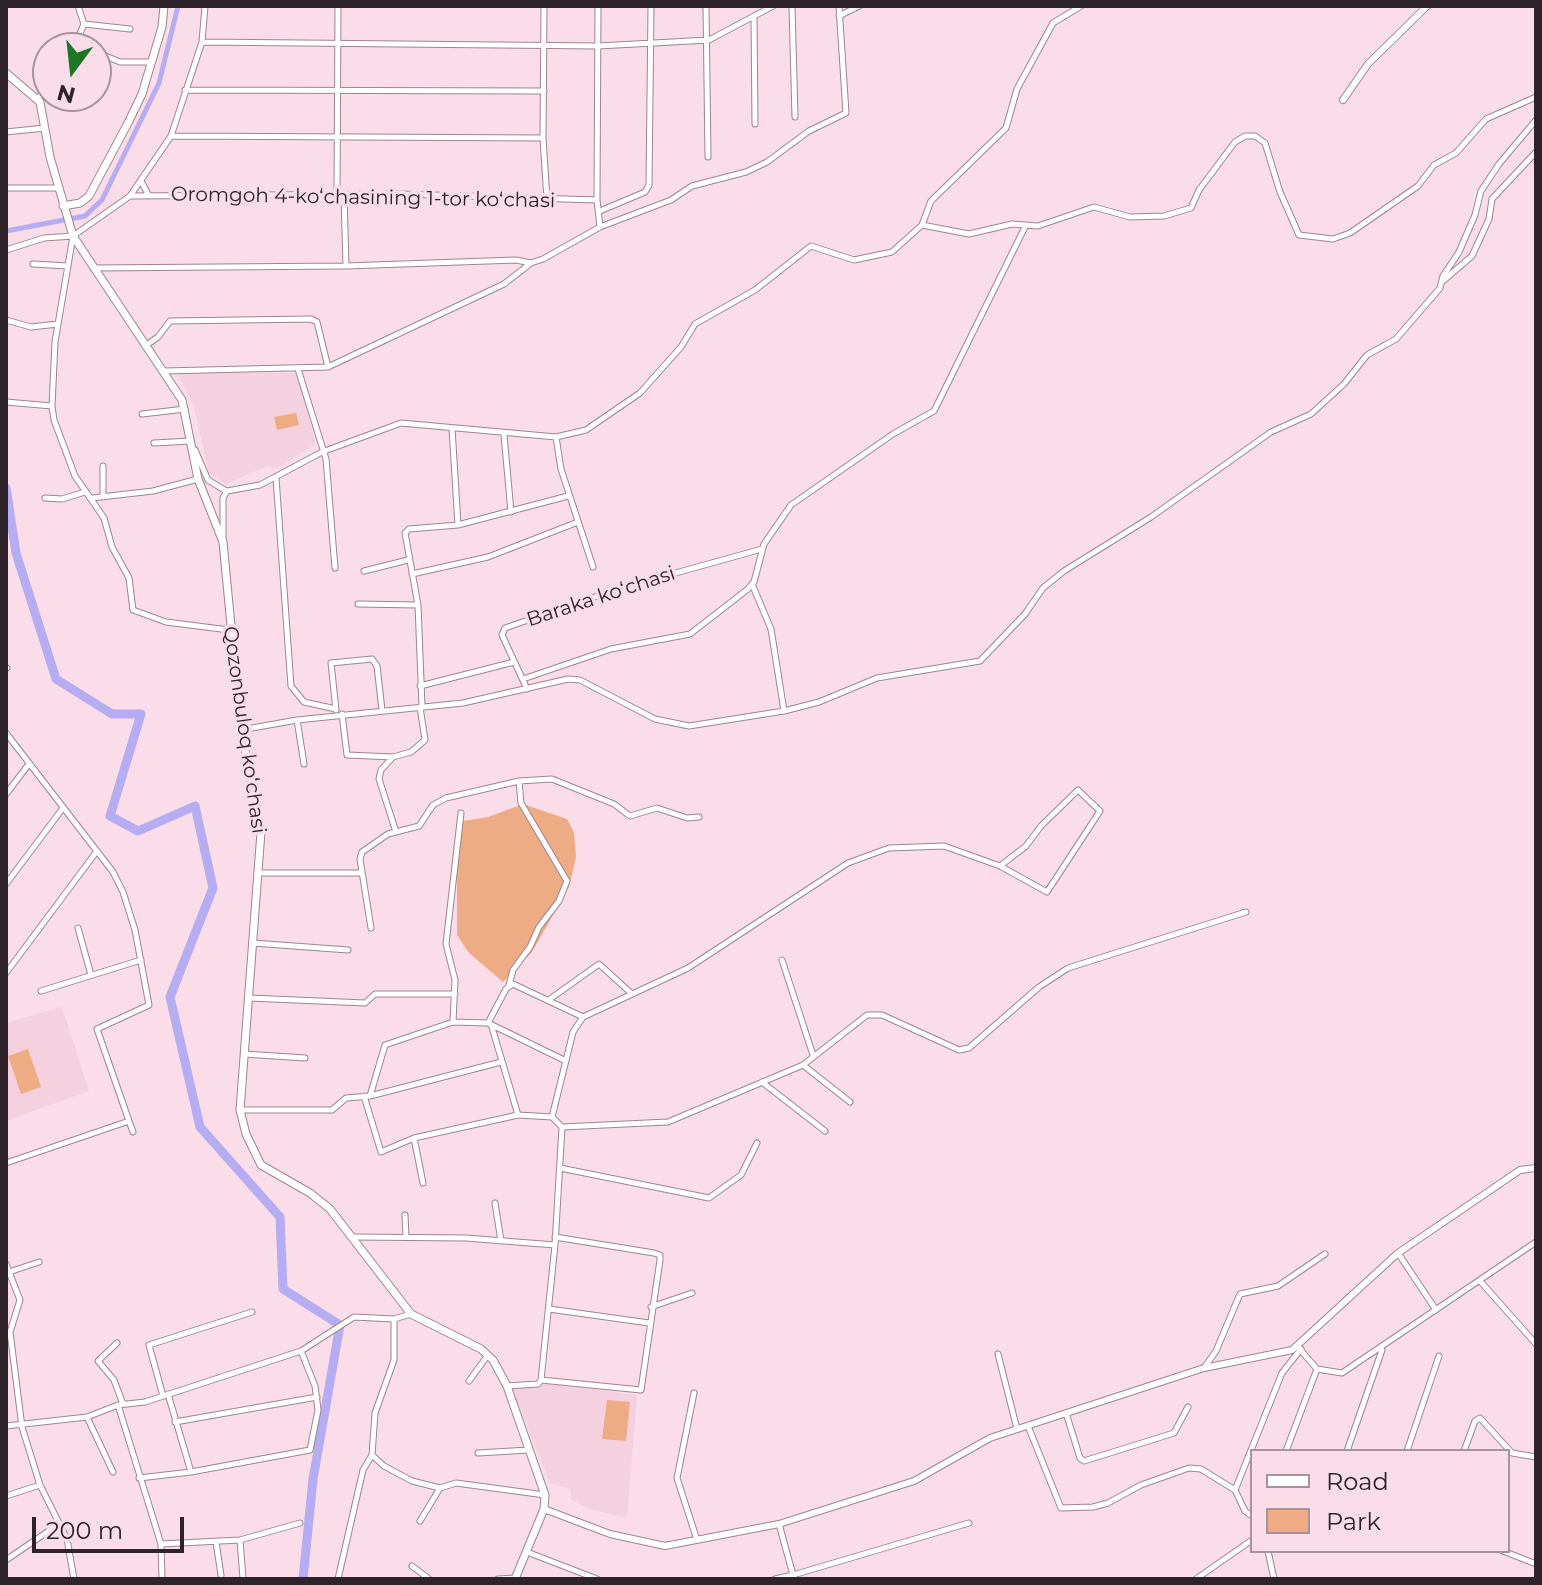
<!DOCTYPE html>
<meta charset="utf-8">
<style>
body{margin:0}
#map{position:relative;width:1542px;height:1585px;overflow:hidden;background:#fadde9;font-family:Montserrat,sans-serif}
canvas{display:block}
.frame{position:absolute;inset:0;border:8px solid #2e2328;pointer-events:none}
.legend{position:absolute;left:1250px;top:1449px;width:260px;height:104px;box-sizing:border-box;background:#fadde9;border:2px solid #a8939c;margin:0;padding:10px 14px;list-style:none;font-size:24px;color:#2e2328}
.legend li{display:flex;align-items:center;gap:16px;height:40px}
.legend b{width:40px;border:2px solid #a8939c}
.north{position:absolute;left:32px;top:32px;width:80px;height:80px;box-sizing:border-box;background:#fadde9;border:2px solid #a8939c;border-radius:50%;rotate:195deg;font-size:22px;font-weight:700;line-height:32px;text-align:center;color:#2e2328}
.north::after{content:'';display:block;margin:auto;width:28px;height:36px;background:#1c7624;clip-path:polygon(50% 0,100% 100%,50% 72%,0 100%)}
.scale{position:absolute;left:32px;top:1517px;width:152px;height:36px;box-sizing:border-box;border:4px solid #2e2328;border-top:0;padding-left:10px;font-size:24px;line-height:28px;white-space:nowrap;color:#2e2328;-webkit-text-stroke:6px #fadde9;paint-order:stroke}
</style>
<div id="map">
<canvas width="1542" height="1585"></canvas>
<div class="frame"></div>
<ul class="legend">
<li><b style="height:10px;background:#fff"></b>Road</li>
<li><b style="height:22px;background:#edac84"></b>Park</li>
</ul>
<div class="north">N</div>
<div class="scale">200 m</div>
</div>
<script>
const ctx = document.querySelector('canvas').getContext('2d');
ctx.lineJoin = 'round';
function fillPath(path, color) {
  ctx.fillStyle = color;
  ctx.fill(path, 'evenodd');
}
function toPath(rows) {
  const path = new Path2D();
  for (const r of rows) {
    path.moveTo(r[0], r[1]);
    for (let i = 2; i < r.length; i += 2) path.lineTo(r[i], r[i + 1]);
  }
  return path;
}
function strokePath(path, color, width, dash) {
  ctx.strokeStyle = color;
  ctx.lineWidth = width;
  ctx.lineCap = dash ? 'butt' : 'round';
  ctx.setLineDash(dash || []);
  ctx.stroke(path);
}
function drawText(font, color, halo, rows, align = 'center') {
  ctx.font = font + ' Montserrat,sans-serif';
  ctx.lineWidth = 7;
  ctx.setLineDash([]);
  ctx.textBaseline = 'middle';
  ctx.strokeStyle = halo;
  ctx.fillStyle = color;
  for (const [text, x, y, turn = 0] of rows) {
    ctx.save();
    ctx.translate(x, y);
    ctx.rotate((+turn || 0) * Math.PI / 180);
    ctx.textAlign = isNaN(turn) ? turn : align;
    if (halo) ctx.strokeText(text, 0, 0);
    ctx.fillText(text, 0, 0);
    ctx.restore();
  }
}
fillPath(toPath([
 [177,373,297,373,316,444,277,468,267,466,226,484,209,473,194,407],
 [62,1007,89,1091,6,1121,6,1023],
 [542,1383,637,1395,627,1518,590,1509,571,1500,571,1489,550,1483,510,1385]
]), '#f5d0df');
fillPath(toPath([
 [296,413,299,425,277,430,274,417],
 [523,804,567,819,574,832,576,857,569,887,532,952,503,982,469,953,457,935,457,871,463,821,488,817],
 [28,1049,41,1087,21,1094,8,1056],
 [607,1400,630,1402,626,1441,602,1439]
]), '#edac84');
strokePath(toPath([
 [6,231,85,216,102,200,159,83,178,6]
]), '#b5acf2', 5);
strokePath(toPath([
 [6,488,16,553,56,679,112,714,141,714,110,816,138,831,195,806,213,888,170,997,200,1127,280,1217,283,1289,340,1325,313,1479,303,1579]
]), '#b5acf2', 9);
const minor = toPath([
 [598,6,597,200,600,227],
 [706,6,708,157],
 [792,6,795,117],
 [839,16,859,6],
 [754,17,755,124],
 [84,24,130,29],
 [202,42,598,46,709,40,773,6],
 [77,43,88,48],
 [74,48,84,24,78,6],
 [96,52,120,62,151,62],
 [185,90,544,91],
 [38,98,48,88],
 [6,132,45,128],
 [171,136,543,138,544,6],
 [543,138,547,200],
 [141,181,149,196],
 [6,188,59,188],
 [337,195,338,6],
 [344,195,346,266],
 [130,196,400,194,597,200],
 [600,211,645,192,649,185,651,6],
 [922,225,969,234,1012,224,1038,226,1094,207,1130,217,1164,216,1191,208,1199,190,1235,142,1245,136,1255,136,1265,143,1280,192,1299,235,1333,239,1350,233,1418,186,1434,165,1456,153,1486,119,1536,97],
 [73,236,55,342,52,406,54,420,75,476,104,518,112,547,129,578,133,610,166,622,229,630],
 [6,250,44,238,73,236,130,196,171,136,202,42,205,6],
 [33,264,68,266],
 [93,268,346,266,516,260,531,263,543,259,600,227,671,200,692,186,746,172,767,162,809,131,846,113,839,6],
 [1444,280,1472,256,1489,219,1492,199,1536,152],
 [6,320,31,327,58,324],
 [145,346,158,337,170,321,311,319,317,322,328,367],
 [298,369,326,459,335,568],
 [164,371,328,367,504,284,531,263],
 [6,402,52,406],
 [142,414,185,409],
 [452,428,458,525],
 [504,435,511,512],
 [556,437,561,469,593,567],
 [154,443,191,441],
 [195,450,208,480,226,491],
 [103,466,103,494],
 [276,478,291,686,304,702,336,709],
 [45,498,62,499,85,492],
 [92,498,153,491,198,479],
 [223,540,223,498,227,491,260,485,322,452,401,423,556,437,586,430,640,393,681,347,695,324,755,290,811,246,854,260,892,252,922,225,931,201,1006,128,1017,89,1053,23,1081,6],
 [364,571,408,560],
 [412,574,488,557,578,522],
 [752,584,771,629,784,711],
 [358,604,418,605],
 [6,667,7,668],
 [523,679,611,649,690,634,748,589,754,582,764,544,791,505,893,434,934,411,1025,227],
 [420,686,514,662],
 [527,689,502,635,505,628,618,589,762,549],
 [422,706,418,605,405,533,409,529,458,525,568,496],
 [336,710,331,663,372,659,377,666,382,710],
 [342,714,347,755,393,757,411,752,425,740,420,707],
 [297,720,304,764],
 [241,730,297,720,463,703,568,679,580,680,655,719,689,726,784,711,819,702,877,678,980,661,1025,614,1043,588,1064,571,1151,517,1271,432,1311,414,1344,384,1367,355,1396,339,1440,288,1443,276,1459,252,1475,215,1481,191,1499,164,1536,120],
 [6,733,113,872,123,892,135,930,149,1005,97,1029,129,1121,6,1163],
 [393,757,381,770,379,779,396,832],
 [6,794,29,764],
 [258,873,362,873],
 [6,884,63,808],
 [78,928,91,975],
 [371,928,360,859,362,852,388,834,419,826,433,805,446,798,519,781,552,779,614,804,630,816,657,808,687,818,699,817],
 [253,943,348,950],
 [782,960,813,1055],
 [6,973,97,851],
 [509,985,513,970,530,947,539,927,559,901,567,881,521,803,519,781],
 [41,991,141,960],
 [249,998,365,1003,375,994,455,994],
 [550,999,599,964,631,993],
 [453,1022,455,980,446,944,461,813],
 [488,1023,506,989,513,984,583,1017],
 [491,1024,518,1115],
 [244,1054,305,1058],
 [803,1065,850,1102],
 [762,1082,825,1131],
 [364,1096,381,1152,414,1138,518,1115,552,1117,562,1127,668,1122,803,1065,867,1015,882,1015,959,1050,969,1048,1039,987,1068,968,1246,912],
 [370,1096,385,1045,453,1022,488,1023,566,1061],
 [240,1110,332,1110,346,1098,370,1096,501,1062],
 [552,1117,573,1032,583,1017,688,968,848,863,889,848,944,846,1000,866,1047,892,1100,811,1078,790,1041,826,1026,846,1000,866],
 [129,1121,133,1132],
 [414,1138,423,1183],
 [560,1168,709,1198,741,1175,757,1143],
 [495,1203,501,1241],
 [405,1215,406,1237],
 [354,1237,466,1238,555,1245],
 [1398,1253,1436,1310],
 [6,1264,20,1300,10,1332,22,1427,40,1485,67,1539,74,1579],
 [9,1272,39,1262],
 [1480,1281,1536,1344],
 [651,1307,692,1293],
 [549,1309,649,1323],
 [411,1314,394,1319,394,1360,375,1413,372,1455,384,1466,412,1481,440,1488,456,1483,545,1495],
 [117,1343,98,1361,114,1380,123,1404],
 [1297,1346,1317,1369,1342,1373,1536,1242],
 [998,1354,1017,1429],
 [1204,1368,1216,1351,1240,1294,1278,1286,1325,1254],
 [541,1380,641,1390,660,1260,660,1255,654,1253,555,1237],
 [469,1381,488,1355],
 [507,1386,538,1384,541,1380,555,1245,562,1127],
 [694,1393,677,1478,697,1540],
 [163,1396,149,1345,252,1312],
 [118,1405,145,1402,301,1351,354,1317,394,1319],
 [1066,1413,1080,1458,1084,1461,1174,1433,1188,1407],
 [87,1417,113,1472],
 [175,1422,317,1397],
 [6,1426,87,1417,118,1405,161,1544,162,1579],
 [1028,1426,1061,1508,1093,1507,1108,1503,1141,1485,1189,1468,1201,1469,1235,1490],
 [1286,1451,1317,1369],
 [1347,1451,1382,1350],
 [1407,1451,1439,1356],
 [1464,1451,1475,1421,1480,1418,1512,1453,1536,1457],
 [478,1453,529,1450],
 [191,1472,310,1450,318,1410,315,1386,301,1351],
 [139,1478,191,1472,168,1394],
 [6,1496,40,1485],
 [1252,1516,1245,1511,1235,1490,1282,1373,1301,1349],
 [420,1521,440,1488],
 [240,1540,243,1578],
 [216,1542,221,1575],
 [161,1544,240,1540,300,1523],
 [1268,1551,1274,1579],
 [1503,1551,1536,1564],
 [527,1552,597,1579],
 [6,1560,59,1524],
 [412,1566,429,1579],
 [793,1575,969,1523],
 [338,1579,363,1470,372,1455],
 [498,1579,516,1578],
 [775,1579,793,1575,779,1524],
 [1196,1579,1252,1540]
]);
const tertiary = toPath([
 [1343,100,1368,64,1427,6],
 [544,1509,610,1534,665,1546,779,1524,914,1481,990,1438,1204,1368,1292,1350,1398,1253,1520,1170,1536,1168]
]);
const secondary = toPath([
 [6,73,40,102,50,157,73,236,182,400,198,479,223,542,241,730,261,832,240,1110,246,1134,261,1165,310,1193,330,1209,411,1314,481,1349,493,1360,507,1386,545,1495,544,1509,515,1579],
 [63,206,80,203,89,196,128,123,142,94,162,27,164,6]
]);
strokePath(minor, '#9f848f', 7);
strokePath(tertiary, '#9f848f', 8);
strokePath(secondary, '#9f848f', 9);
strokePath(minor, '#fff', 5);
strokePath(tertiary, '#fff', 6);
strokePath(secondary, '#fff', 7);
drawText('20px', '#2e2328', '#fadde9', [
 ["Oromgoh 4-koʻchasining 1-tor koʻchasi",363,198,1],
 ["Baraka koʻchasi",601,597,-18],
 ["Qozonbuloq koʻchasi",244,730,82]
]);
</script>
